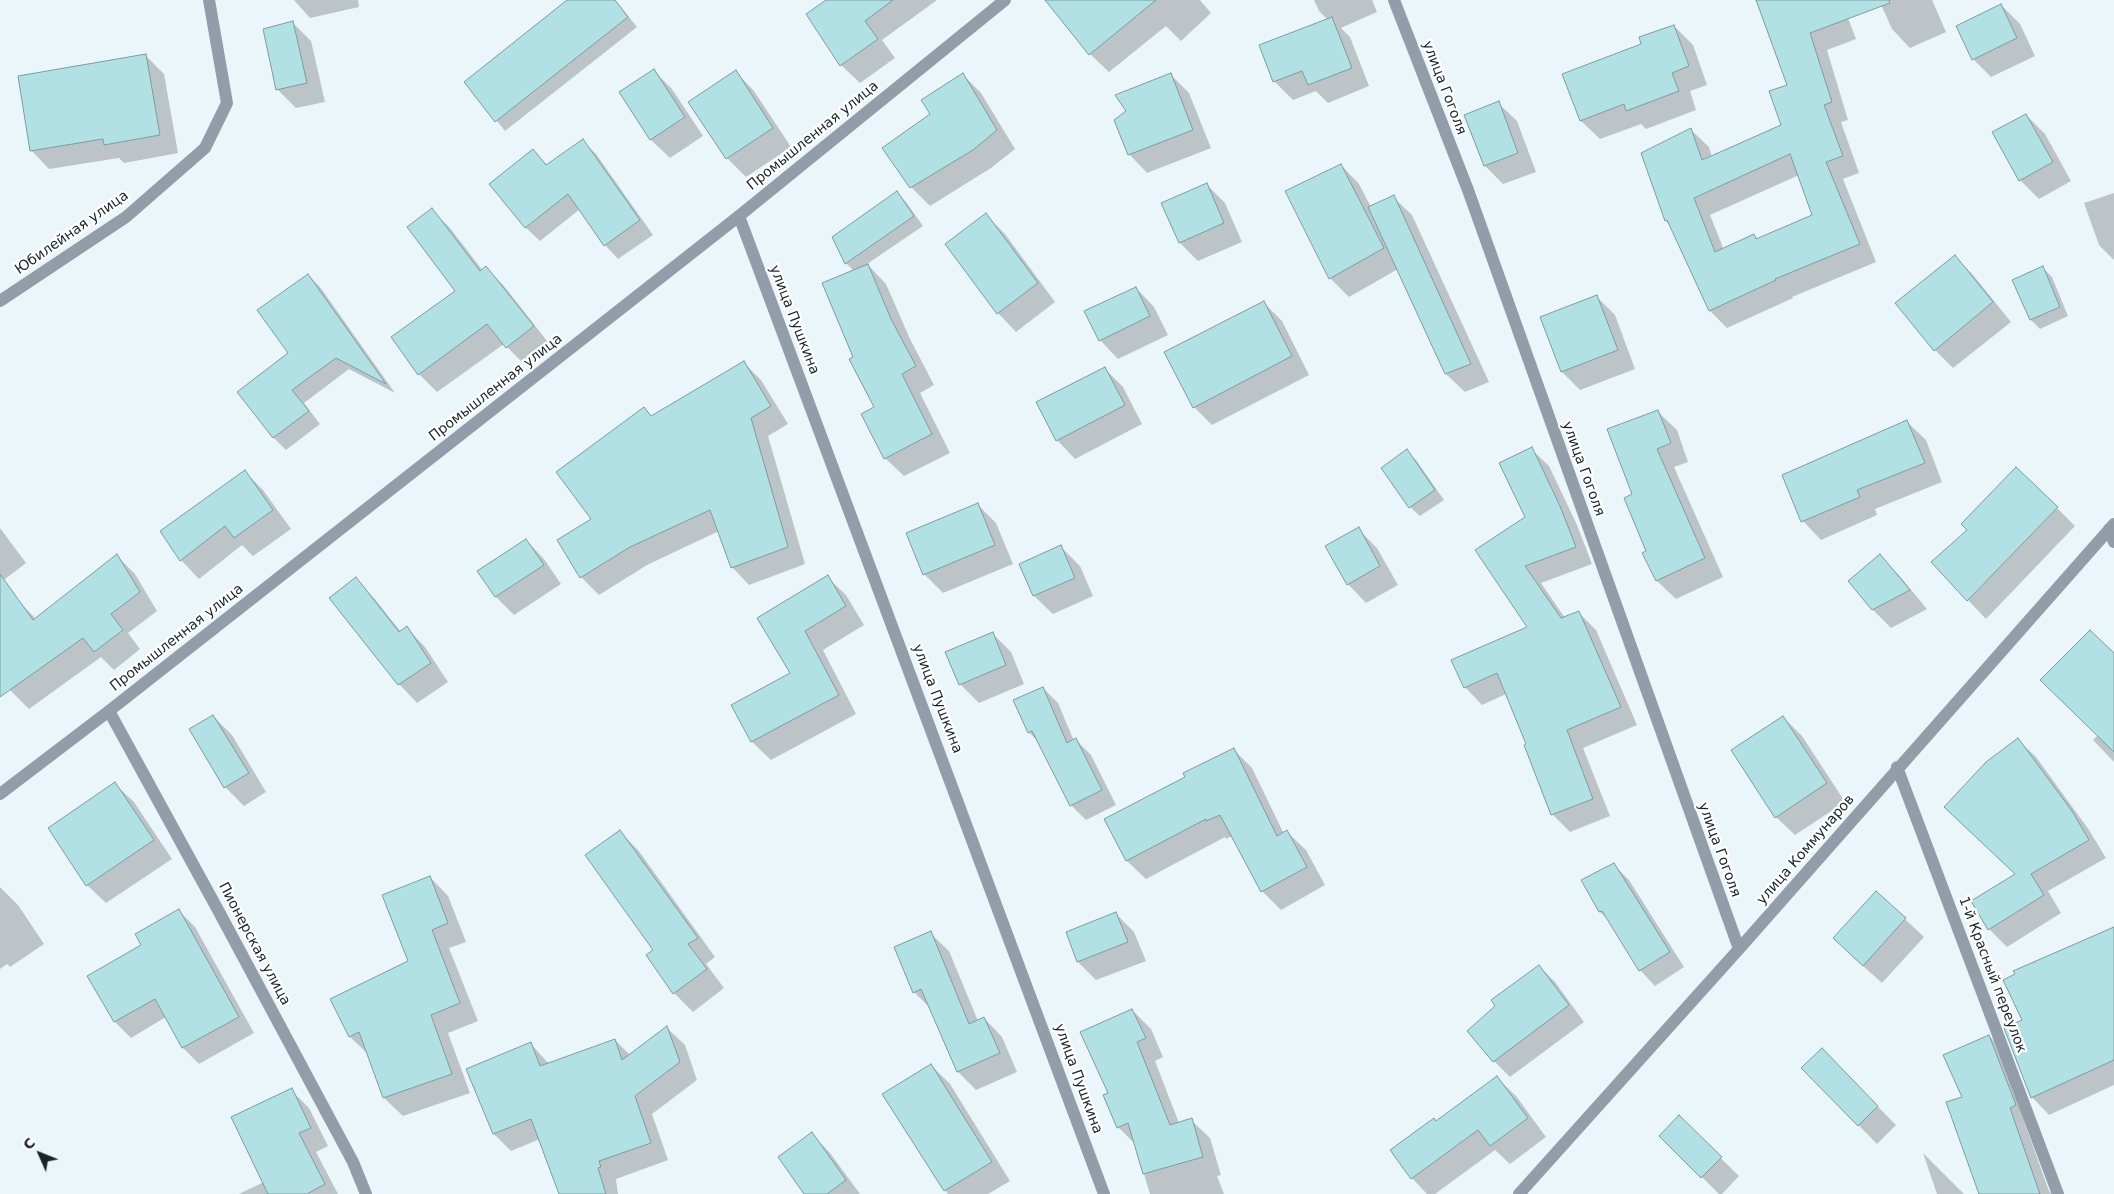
<!DOCTYPE html>
<meta charset="utf-8">
<style>
body{margin:0}
#map{position:relative;width:2114px;height:1194px;overflow:hidden;background:#ebf6fb;font-family:"DejaVu Sans",sans-serif}
canvas{display:block}
.north{position:absolute;left:15px;top:1129px;width:50px;height:50px;-webkit-text-stroke:4px #fff;paint-order:stroke;rotate:314deg;font-size:14px;font-weight:700;line-height:20px;text-align:center;color:#192328}
.north::after{content:'';display:block;margin:auto;width:18px;height:22px;background:#192328;clip-path:polygon(50% 0,100% 100%,50% 72%,0 100%)}
</style>
<div id="map">
<canvas width="2114" height="1194"></canvas>
<div class="north">С</div>
</div>
<script>
const ctx = document.querySelector('canvas').getContext('2d');
ctx.lineJoin = 'round';
function fillPath(path, color) {
  ctx.fillStyle = color;
  ctx.fill(path, 'evenodd');
}
function toPath(rows) {
  const path = new Path2D();
  for (const r of rows) {
    path.moveTo(r[0], r[1]);
    for (let i = 2; i < r.length; i += 2) path.lineTo(r[i], r[i + 1]);
  }
  return path;
}
function strokePath(path, color, width, dash) {
  ctx.strokeStyle = color;
  ctx.lineWidth = width;
  ctx.lineCap = dash ? 'butt' : 'round';
  ctx.setLineDash(dash || []);
  ctx.stroke(path);
}
function drawText(font, color, halo, rows, align = 'center') {
  ctx.font = font + ' "DejaVu Sans",sans-serif';
  ctx.lineWidth = 4.5;
  ctx.setLineDash([]);
  ctx.textBaseline = 'middle';
  ctx.strokeStyle = halo;
  ctx.fillStyle = color;
  for (const [text, x, y, turn = 0] of rows) {
    ctx.save();
    ctx.translate(x, y);
    ctx.rotate((+turn || 0) * Math.PI / 180);
    ctx.textAlign = isNaN(turn) ? turn : align;
    if (halo) ctx.strokeText(text, 0, 0);
    ctx.fillText(text, 0, 0);
    ctx.restore();
  }
}
fillPath(toPath([
 [294,0,358,0,359,7,310,18],
 [569,0,615,0,637,27,505,131,466,82],
 [828,0,937,0,882,40,895,58,860,83,841,65],
 [1071,0,1200,0,1211,13,1181,41,1166,26,1109,72,1090,54],
 [1314,0,1372,0,1377,12,1341,28,1350,37,1369,86,1328,103,1316,91,1293,100,1274,81,1328,20,1319,11],
 [1757,0,1841,0,1856,39,1827,50,1848,120,1841,122,1859,173,1843,179,1876,262,1792,297,1793,298,1727,328,1710,311,1671,226,1666,221,1691,130,1709,147,1712,157,1783,126,1789,86],
 [1799,175,1814,216,1758,239,1754,236,1724,250,1710,215],
 [1879,0,1932,0,1946,32,1910,48,1892,29],
 [2001,5,2020,24,2035,56,1991,77,1973,59],
 [293,23,311,41,325,102,296,108,277,89],
 [1674,26,1693,45,1707,85,1690,91,1696,110,1646,129,1641,124,1600,139,1581,121,1564,75,1643,44],
 [145,55,164,74,178,153,124,163,119,158,49,169,31,150],
 [654,71,672,89,703,136,670,158,651,140,620,92],
 [736,72,754,91,791,147,746,177,727,158,690,102],
 [963,75,981,93,1015,149,991,168,930,206,911,187,931,115],
 [1171,75,1189,93,1211,148,1147,173,1129,154],
 [1498,103,1517,121,1536,172,1503,184,1485,166],
 [2026,115,2045,134,2071,181,2039,199,2020,180,1994,132],
 [583,141,596,154,653,235,618,259,605,245,580,209,540,241,526,228,491,184,532,150,548,166],
 [1341,165,1359,184,1371,207,1393,197,1412,215,1489,382,1465,392,1446,374,1398,269,1349,297,1330,278,1287,192],
 [1206,184,1225,203,1242,242,1198,261,1180,243],
 [897,193,906,202,923,226,867,264,886,284,910,339,934,385,920,393,950,453,904,476,885,458,876,408,855,357,854,271,846,263,834,238],
 [2114,193,2114,260,2099,245,2084,203],
 [432,210,450,228,483,271,486,268,504,286,551,346,526,366,504,344,437,392,419,374,457,291],
 [986,215,1005,234,1055,302,1016,332,998,313],
 [1955,257,1973,275,2011,322,1953,368,1935,350],
 [2043,268,2052,277,2068,316,2040,329,2031,320],
 [308,275,320,287,395,393,349,369,304,403,320,424,286,450,274,438,239,392,290,354],
 [1136,288,1154,307,1168,335,1118,359,1100,340],
 [1597,297,1615,315,1635,369,1580,390,1562,372],
 [1263,302,1282,321,1309,375,1212,425,1194,407],
 [743,362,761,380,788,424,768,436,805,564,749,585,732,567,719,531,647,565,599,595,581,577,559,541,593,520,644,409,652,417],
 [1105,369,1123,387,1142,424,1075,459,1057,440],
 [1658,412,1677,430,1688,462,1674,467,1723,577,1676,599,1657,581,1644,553,1648,551,1634,495],
 [1907,422,1926,440,1942,482,1875,509,1877,515,1821,540,1803,521],
 [1531,449,1549,466,1577,525,1592,564,1541,583,1565,618,1579,613,1596,630,1637,725,1583,748,1610,816,1570,832,1552,814,1528,745,1506,694,1482,705,1465,687,1529,627,1477,550,1526,517],
 [1407,451,1416,460,1444,500,1420,516,1410,507,1383,468],
 [245,472,263,490,291,529,253,556,242,545,199,579,181,560],
 [977,504,996,523,1013,564,943,593,924,574],
 [2057,508,2075,526,1986,619,1968,600],
 [0,528,26,563,0,583],
 [1358,529,1377,548,1398,585,1366,603,1348,584],
 [526,540,544,559,561,584,514,615,496,597,479,571],
 [1061,547,1080,566,1093,596,1053,614,1034,596],
 [117,556,135,574,157,611,128,633,140,649,114,670,101,657,29,709,10,690,0,676,0,608,15,597,36,619],
 [1879,556,1898,574,1927,609,1891,628,1872,609],
 [827,577,846,595,864,625,823,650,856,714,771,760,752,742,733,705,792,674,759,618],
 [355,579,374,598,401,632,407,628,425,647,448,682,417,703,399,684],
 [992,633,1011,652,1024,684,979,703,960,684],
 [2114,655,2114,762,2093,740,2098,735],
 [1043,688,1058,703,1074,741,1076,740,1091,755,1116,805,1086,820,1071,805,1039,743,1029,732],
 [213,716,232,735,266,792,244,806,225,787],
 [1783,717,1802,736,1845,802,1795,835,1776,817],
 [2018,740,2036,757,2089,830,2106,858,2048,891,2061,913,2007,947,1989,929,2017,875],
 [1234,750,1252,768,1284,834,1287,832,1306,850,1325,885,1281,910,1262,891,1232,836,1226,839,1225,837,1146,879,1127,861,1106,819,1187,778],
 [115,784,134,802,172,859,106,903,87,885],
 [620,832,638,850,715,957,706,964,724,988,693,1012,674,993],
 [1613,864,1629,880,1684,967,1655,986,1640,970,1609,920,1600,912,1583,881],
 [430,877,448,896,466,942,449,948,478,1021,448,1033,470,1093,403,1116,384,1098,369,1055,350,1037,332,1000,409,962],
 [0,887,18,905,44,944,10,967,7,964,0,969],
 [1876,892,1924,937,1882,983,1853,957],
 [179,911,195,927,254,1033,199,1064,183,1048,166,1017,131,1038,115,1022,88,977,143,945],
 [1116,914,1134,932,1146,961,1096,980,1078,962],
 [2114,928,2114,1085,2049,1115,2032,1097,2024,1021],
 [930,933,949,951,978,1021,984,1018,1002,1037,1017,1072,976,1090,958,1072,930,1008,914,992],
 [1539,966,1555,982,1584,1022,1510,1077,1494,1061],
 [1132,1010,1151,1029,1163,1057,1155,1061,1179,1123,1191,1120,1210,1138,1221,1175,1217,1176,1224,1194,1150,1194,1135,1144,1118,1127,1109,1094],
 [667,1028,685,1045,697,1080,652,1114,668,1160,616,1179,618,1194,560,1194,540,1139,511,1151,494,1134,530,1043,549,1064,615,1040,630,1055],
 [1989,1036,2005,1052,2025,1124,2049,1191,2052,1194,1980,1194,1963,1097],
 [1822,1050,1896,1125,1877,1144,1803,1068],
 [931,1065,950,1084,1010,1181,988,1194,948,1194,945,1190],
 [1497,1078,1516,1096,1546,1137,1510,1164,1495,1150,1435,1194,1427,1194,1412,1178,1391,1150,1436,1122],
 [291,1090,309,1108,328,1146,316,1152,338,1194,239,1194,264,1182],
 [1679,1117,1739,1176,1722,1194,1719,1194,1661,1136],
 [812,1134,830,1153,860,1194,806,1194],
 [1923,1153,1964,1194,1937,1194]
]), '#0003');
const building = toPath([
 [567,0,615,0,628,17,495,122,464,82,567,0],
 [826,0,893,0,865,21,878,39,840,66,806,14,826,0],
 [1045,0,1156,0,1089,55,1045,0],
 [1756,0,1889,0,1890,3,1810,33,1832,102,1824,105,1843,156,1826,162,1860,244,1775,279,1776,280,1709,311,1667,220,1665,221,1641,153,1691,128,1702,160,1781,125,1769,91,1787,85,1756,0],
 [1790,154,1812,215,1756,239,1754,234,1715,252,1694,198,1790,154],
 [2001,4,2017,38,1972,60,1956,26,2001,4],
 [1332,17,1352,68,1308,85,1302,71,1273,82,1259,45,1332,17],
 [293,21,307,83,276,90,263,29,293,21],
 [1674,25,1689,66,1672,73,1679,91,1626,111,1624,104,1580,121,1562,74,1641,44,1639,37,1674,25],
 [146,54,160,135,104,145,103,139,30,151,18,76,146,54],
 [654,69,685,117,650,140,619,92,654,69],
 [736,70,773,128,726,159,688,102,736,70],
 [963,73,997,130,973,150,910,188,882,148,930,114,921,100,963,73],
 [1171,73,1193,130,1128,155,1114,120,1126,111,1115,95,1171,73],
 [1499,101,1518,153,1484,166,1464,115,1499,101],
 [2026,114,2053,162,2019,181,1992,132,2026,114],
 [583,139,640,220,604,246,568,194,525,228,489,184,533,149,546,165,583,139],
 [1341,164,1384,248,1329,279,1285,191,1341,164],
 [1207,183,1224,223,1179,243,1161,203,1207,183],
 [897,191,914,216,845,264,832,237,897,191],
 [1394,195,1471,364,1445,374,1368,207,1394,195],
 [432,208,480,271,486,266,534,326,506,348,487,324,418,375,391,337,455,291,407,227,432,208],
 [986,213,1038,283,997,314,945,244,986,213],
 [1955,255,1993,302,1934,351,1895,303,1955,255],
 [868,264,891,319,916,366,902,374,932,434,884,459,861,414,874,407,849,359,853,357,822,283,868,264],
 [2043,266,2060,307,2030,320,2012,280,2043,266],
 [308,274,386,384,336,358,292,390,309,411,273,438,237,392,288,353,257,310,308,274],
 [1136,287,1150,316,1099,341,1084,311,1136,287],
 [1597,295,1618,350,1561,372,1540,317,1597,295],
 [1264,301,1292,356,1193,408,1164,352,1264,301],
 [744,361,771,406,751,418,788,547,731,568,710,510,630,547,580,578,557,540,591,519,556,472,644,407,651,416,744,361],
 [1105,367,1125,405,1056,441,1036,402,1105,367],
 [1658,410,1671,443,1657,449,1705,558,1656,581,1642,553,1646,551,1624,498,1632,494,1607,429,1658,410],
 [1907,420,1925,463,1857,490,1860,497,1801,522,1782,475,1907,420],
 [1532,447,1560,506,1576,547,1525,566,1561,618,1579,611,1621,707,1567,730,1593,799,1551,815,1524,745,1526,744,1497,673,1464,688,1451,660,1527,627,1475,550,1525,517,1499,463,1532,447],
 [1407,449,1435,490,1409,508,1381,468,1407,449],
 [2016,467,2058,507,1967,601,1931,562,1967,530,1961,524,2016,467],
 [245,470,273,510,234,538,225,526,180,561,160,531,245,470],
 [978,503,995,545,923,575,906,533,978,503],
 [1359,527,1380,566,1347,585,1325,546,1359,527],
 [526,539,544,565,495,597,477,571,526,539],
 [1061,545,1075,578,1033,596,1019,564,1061,545],
 [117,554,140,592,111,614,123,630,94,652,83,638,0,697,0,574,33,620,117,554],
 [1880,554,1910,590,1872,610,1848,581,1880,554],
 [828,575,846,606,805,631,839,695,751,742,731,705,790,673,757,618,828,575],
 [356,577,399,632,407,626,431,663,398,685,329,598,356,577],
 [2090,630,2114,653,2114,752,2040,680,2090,630],
 [993,632,1006,665,959,685,945,652,993,632],
 [1043,687,1067,743,1076,738,1102,790,1070,806,1032,731,1028,733,1013,700,1043,687],
 [213,715,249,773,224,788,189,729,213,715],
 [1783,716,1827,783,1775,818,1731,750,1783,716],
 [2018,738,2072,811,2089,840,2031,874,2044,895,1988,930,1971,901,2015,874,1944,807,1986,762,2018,738],
 [1234,748,1277,836,1287,830,1307,867,1261,892,1220,815,1206,821,1206,819,1126,861,1104,819,1185,777,1183,773,1234,748],
 [115,782,154,840,86,886,48,828,115,782],
 [620,830,698,938,688,944,707,969,673,994,646,955,653,950,585,855,620,830],
 [1614,863,1670,952,1639,971,1602,911,1599,912,1581,880,1614,863],
 [430,876,448,923,432,930,460,1003,431,1015,452,1074,383,1098,359,1032,349,1037,330,999,408,961,382,895,430,876],
 [1876,891,1906,918,1863,966,1833,938,1876,891],
 [179,909,239,1017,182,1048,155,999,114,1022,87,976,141,945,135,934,179,909],
 [1116,912,1128,942,1077,962,1066,932,1116,912],
 [2114,927,2114,1060,2031,1098,2004,1028,2022,1020,2003,980,2015,974,2013,971,2114,927],
 [931,931,969,1024,984,1017,1000,1053,957,1072,921,989,913,993,894,947,931,931],
 [1539,965,1569,1005,1493,1062,1467,1031,1495,1006,1491,1000,1539,965],
 [1132,1009,1146,1038,1137,1042,1170,1125,1192,1118,1203,1157,1143,1174,1128,1123,1117,1128,1103,1095,1108,1093,1080,1032,1132,1009],
 [667,1026,680,1062,635,1096,651,1143,599,1161,601,1167,598,1168,606,1194,559,1194,531,1119,493,1134,466,1069,531,1042,540,1066,615,1039,622,1060,667,1026],
 [1989,1035,2016,1105,2010,1108,2040,1194,1979,1194,1946,1102,1962,1097,1943,1055,1989,1035],
 [1822,1048,1878,1106,1858,1126,1801,1068,1822,1048],
 [931,1064,992,1162,944,1191,882,1094,931,1064],
 [1497,1076,1528,1118,1490,1146,1478,1130,1411,1179,1390,1150,1434,1118,1436,1121,1497,1076],
 [292,1088,311,1128,299,1133,325,1184,307,1194,268,1194,231,1117,292,1088],
 [1679,1115,1722,1157,1701,1178,1659,1136,1679,1115],
 [812,1132,846,1180,827,1194,804,1194,778,1157,812,1132]
]);
fillPath(building, '#b2e1e5');
strokePath(building, '#7d9b9e', 1);
strokePath(toPath([
 [1394,0,1468,190,1739,949],
 [739,216,1104,1194],
 [0,301,126,217,205,148,227,103,209,0],
 [2109,529,2114,542],
 [109,711,218,910,353,1162,366,1194],
 [1897,767,2058,1194],
 [1519,1194,1739,949,2114,524]
]), '#939daa', 12);
strokePath(toPath([
 [0,794,109,711,739,216,1005,0]
]), '#939daa', 12);
drawText('14px', '#192328', '#fff', [
 ["улица Гоголя",1444,88,69],
 ["Промышленная улица",813,136,-39],
 ["Юбилейная улица",72,233,-35],
 ["улица Пушкина",794,320,69],
 ["Промышленная улица",496,388,-38],
 ["улица Гоголя",1583,469,70],
 ["Промышленная улица",177,638,-38],
 ["улица Пушкина",937,699,69],
 ["улица Гоголя",1719,850,70],
 ["улица Коммунаров",1806,850,-49],
 ["Пионерская улица",254,944,62],
 ["1-й Красный переулок",1992,975,69],
 ["улица Пушкина",1078,1079,70]
]);
</script>
